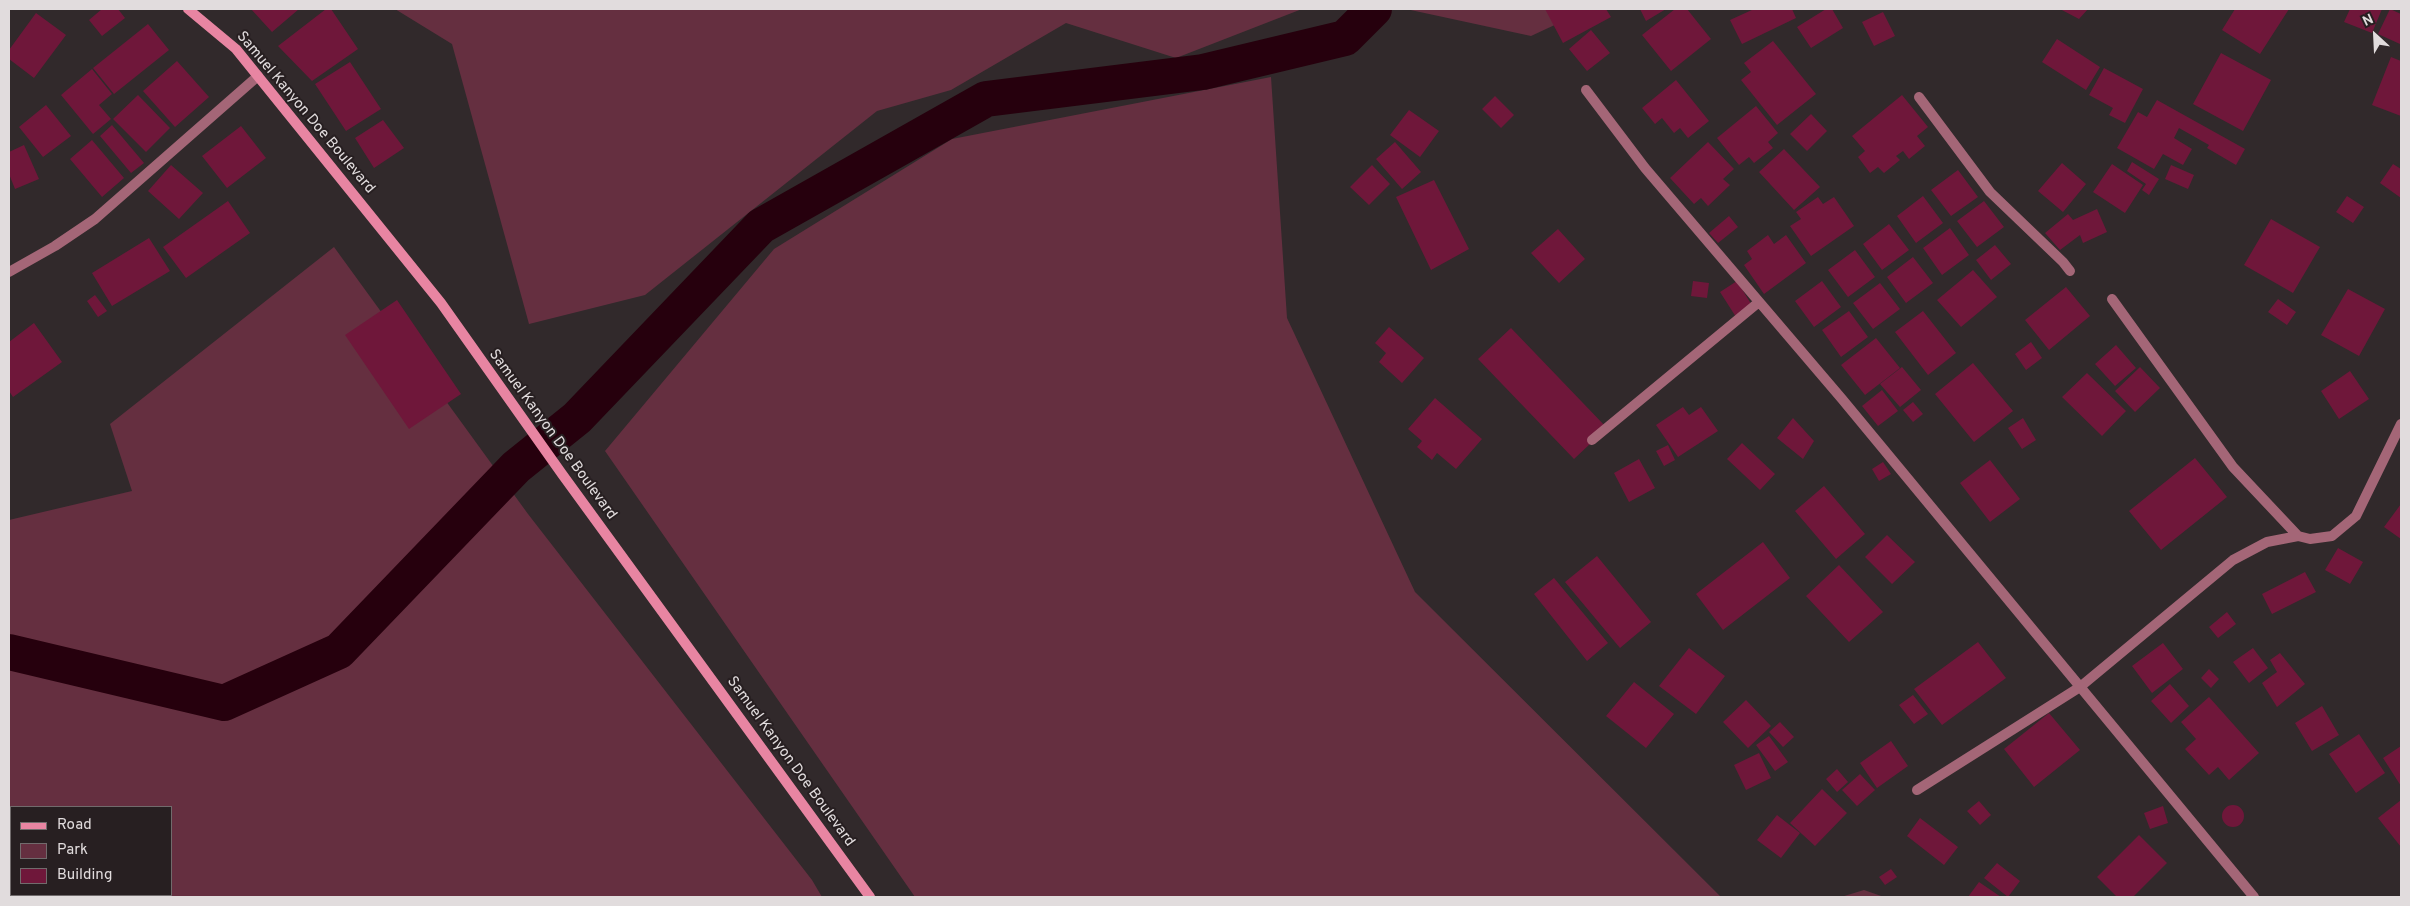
<!DOCTYPE html>
<style>
body{margin:0}
#map{position:relative;width:2410px;height:906px;overflow:hidden;background:#31292b;font-family:Overpass,sans-serif}
canvas{display:block}
.frame{position:absolute;inset:0;border:10px solid #e1dcdd;pointer-events:none}
.legend{position:absolute;left:10px;top:806px;width:162px;height:90px;box-sizing:border-box;background:#271f21;border:1px solid #716b6c;margin:0;padding:6px 9px;list-style:none;font-size:15px;color:#e1dcdd}
.legend li{display:flex;align-items:center;gap:10px;height:25px}
.legend b{width:25px;border:1px solid #716b6c}
.north{position:absolute;left:2350px;top:10px;width:50px;height:50px;-webkit-text-stroke:4px #271f21;paint-order:stroke;rotate:335deg;font-size:14px;font-weight:700;line-height:20px;text-align:center;color:#e1dcdd}
.north::after{content:'';display:block;margin:auto;width:18px;height:22px;background:#e1dcdd;clip-path:polygon(50% 0,100% 100%,50% 72%,0 100%)}
</style>
<div id="map">
<canvas width="2410" height="906"></canvas>
<div class="frame"></div>
<ul class="legend">
<li><b style="height:6px;background:#e885a2"></b>Road</li>
<li><b style="height:14px;background:#652f40"></b>Park</li>
<li><b style="height:14px;background:#6f173a"></b>Building</li>
</ul>
<div class="north">N</div>
</div>
<script>
const ctx = document.querySelector('canvas').getContext('2d');
ctx.lineJoin = 'round';
function fillPath(path, color) {
  ctx.fillStyle = color;
  ctx.fill(path, 'evenodd');
}
function toPath(rows) {
  const path = new Path2D();
  for (const r of rows) {
    if (r.length === 3) {
      path.moveTo(r[0] + r[2], r[1]);
      path.arc(r[0], r[1], r[2], 0, 2 * Math.PI);
      continue;
    }
    path.moveTo(r[0], r[1]);
    for (let i = 2; i < r.length; i += 2) path.lineTo(r[i], r[i + 1]);
  }
  return path;
}
function strokePath(path, color, width, dash) {
  ctx.strokeStyle = color;
  ctx.lineWidth = width;
  ctx.lineCap = dash ? 'butt' : 'round';
  ctx.setLineDash(dash || []);
  ctx.stroke(path);
}
function drawText(font, color, halo, rows, align = 'center') {
  ctx.font = font + ' Overpass,sans-serif';
  ctx.lineWidth = 4;
  ctx.setLineDash([]);
  ctx.textBaseline = 'middle';
  ctx.strokeStyle = halo;
  ctx.fillStyle = color;
  for (const [text, x, y, turn = 0] of rows) {
    ctx.save();
    ctx.translate(x, y);
    ctx.rotate((+turn || 0) * Math.PI / 180);
    ctx.textAlign = isNaN(turn) ? turn : align;
    if (halo) ctx.strokeText(text, 0, 0);
    ctx.fillText(text, 0, 0);
    ctx.restore();
  }
}
fillPath(toPath([
 [395,9,1302,9,1176,58,1066,23,951,90,877,111,645,295,529,324,452,44],
 [1406,9,1589,9,1531,36],
 [1271,77,1287,318,1415,592,1721,897,915,897,605,451,774,249,952,139],
 [334,247,528,514,812,880,822,897,9,897,9,520,132,491,110,424],
 [11,807,171,807,171,895,11,895],
 [1864,890,1884,897,1841,897]
]), '#652f40');
strokePath(toPath([
 [9,652,224,703,339,651,516,467,577,418,761,226,986,99,1203,72,1345,38,1374,9],
 [24,895,30,897]
]), '#26000d', 36);
fillPath(toPath([
 [102,9,118,9,125,18,102,36,89,20],
 [251,9,299,9,272,32],
 [326,9,331,9,358,49,312,81,278,46],
 [1545,9,1606,9,1611,17,1563,43],
 [1640,9,1666,9,1646,21],
 [1675,9,1687,9,1711,39,1671,71,1642,35],
 [1754,9,1792,9,1796,18,1742,44,1730,20],
 [1826,9,1832,9,1843,28,1811,48,1797,27],
 [2060,9,2088,9,2079,19],
 [2235,9,2289,9,2260,54,2222,30],
 [2350,9,2382,9,2372,33,2344,22],
 [2390,9,2401,14,2400,44,2378,34],
 [1883,12,1895,36,1874,46,1862,22],
 [36,13,66,35,34,78,9,59,9,50],
 [148,24,169,50,114,94,93,68],
 [1591,30,1610,53,1587,71,1569,49],
 [2057,39,2100,67,2086,90,2042,62],
 [1773,41,1816,94,1777,125,1741,80,1751,72,1744,63],
 [2221,53,2271,80,2243,131,2193,104],
 [2391,57,2401,61,2401,116,2372,105],
 [177,61,209,97,175,127,143,91],
 [350,62,381,109,346,131,315,84],
 [2104,68,2143,89,2125,123,2109,115,2113,108,2089,95],
 [92,69,112,94,99,105,111,119,93,134,61,95],
 [1676,80,1709,121,1688,138,1680,128,1674,133,1662,118,1655,124,1642,108],
 [138,95,170,128,146,152,113,119],
 [1902,95,1928,127,1917,136,1925,146,1909,159,1903,151,1896,156,1900,160,1884,173,1878,167,1870,173,1858,157,1865,151,1852,136],
 [1495,96,1514,115,1501,128,1482,109],
 [2157,100,2245,149,2236,165,2207,148,2209,145,2179,128,2174,138,2192,149,2183,165,2163,154,2154,169,2117,148,2138,112,2147,117],
 [46,105,71,136,43,157,19,127],
 [1756,106,1778,133,1768,142,1773,148,1754,163,1749,157,1739,165,1717,138],
 [1409,110,1439,131,1420,157,1390,135],
 [1811,114,1827,131,1807,151,1790,134],
 [383,120,404,148,374,168,355,138],
 [112,125,144,163,131,173,100,136],
 [241,126,266,158,227,188,202,156],
 [92,140,124,178,102,197,70,159],
 [1395,142,1421,172,1402,189,1376,159],
 [1708,142,1734,169,1723,179,1730,185,1708,206,1701,198,1694,204,1670,178],
 [24,145,39,179,15,189,9,174,9,152],
 [1784,149,1820,187,1794,210,1759,172],
 [2132,162,2159,179,2149,195,2142,190,2146,184,2127,171],
 [2062,163,2086,184,2063,212,2038,191],
 [2112,164,2143,185,2125,213,2093,192],
 [2393,164,2401,169,2401,198,2380,183],
 [171,165,203,193,179,219,148,191],
 [1372,165,1390,184,1369,205,1350,187],
 [2171,165,2194,175,2188,189,2165,179],
 [1958,170,1978,197,1951,216,1931,190],
 [1434,180,1469,249,1431,270,1396,197],
 [1923,196,1943,223,1916,243,1897,216],
 [2347,196,2364,207,2353,223,2336,212],
 [1818,197,1823,204,1834,197,1854,226,1811,256,1790,226,1801,219,1796,212],
 [228,201,250,233,186,278,163,247],
 [1984,201,2004,227,1977,247,1957,221],
 [2097,209,2107,232,2083,243,2080,235,2060,250,2045,233,2068,214,2073,220],
 [1729,216,1738,227,1718,243,1709,233],
 [2271,219,2320,247,2293,293,2244,265],
 [1889,224,1909,250,1882,270,1863,244],
 [1950,228,1969,255,1942,275,1923,248],
 [1558,229,1585,259,1559,283,1531,253],
 [1768,235,1774,244,1786,235,1806,263,1764,294,1744,265,1752,259,1747,251],
 [149,238,170,271,112,306,92,273],
 [1995,245,2011,264,1991,280,1976,260],
 [1855,250,1875,277,1848,297,1828,270],
 [1913,257,1933,283,1906,303,1887,277],
 [1973,270,1997,297,1961,327,1937,300],
 [1693,281,1709,283,1707,298,1691,296],
 [1737,281,1753,307,1736,317,1720,292],
 [1822,281,1841,307,1814,327,1795,301],
 [1880,283,1900,309,1873,329,1853,303],
 [2066,287,2090,316,2049,350,2025,320],
 [2348,289,2385,309,2359,356,2321,335],
 [95,295,107,311,98,317,87,301],
 [2278,299,2296,312,2287,325,2268,312],
 [397,300,461,394,409,429,345,335],
 [1849,311,1868,337,1841,357,1822,330],
 [1923,311,1956,353,1928,375,1895,332],
 [34,323,62,362,13,397,9,391,9,342],
 [1389,327,1424,358,1402,383,1379,362,1386,353,1375,343],
 [1511,328,1607,428,1574,459,1478,359],
 [1876,338,1900,368,1865,395,1841,365],
 [2031,342,2042,358,2026,370,2015,354],
 [2116,345,2136,368,2115,386,2095,364],
 [1973,363,2013,411,1974,442,1935,394],
 [1902,367,1921,390,1900,407,1880,384],
 [2140,367,2160,388,2135,412,2115,391],
 [2350,371,2369,399,2339,419,2321,391],
 [2087,373,2126,411,2102,436,2062,397],
 [1882,390,1898,411,1878,426,1862,406],
 [1435,398,1482,439,1456,469,1437,453,1432,460,1417,447,1422,441,1408,429],
 [1913,402,1923,414,1913,422,1903,410],
 [1683,407,1689,415,1701,407,1718,431,1678,457,1656,425],
 [1793,418,1814,441,1803,459,1777,438],
 [2023,418,2036,440,2022,449,2008,428],
 [1742,443,1775,474,1760,490,1727,459],
 [1668,445,1675,460,1664,466,1656,451],
 [2195,458,2227,497,2161,550,2129,511],
 [1639,459,1655,488,1629,502,1614,473],
 [1990,460,2020,499,1990,522,1960,483],
 [1883,462,1891,474,1879,481,1872,469],
 [1824,486,1865,534,1836,559,1795,511],
 [2401,504,2401,539,2384,527],
 [1887,535,1915,562,1892,584,1865,557],
 [1763,542,1790,578,1723,630,1696,594],
 [2338,548,2363,562,2350,584,2325,570],
 [1597,556,1651,622,1620,648,1565,582],
 [1839,565,1883,612,1849,642,1806,596],
 [2305,572,2316,592,2272,614,2262,594],
 [1554,578,1608,643,1587,661,1534,594],
 [2227,612,2236,624,2218,638,2209,627],
 [1978,642,2006,678,1942,725,1914,689],
 [2163,643,2183,669,2152,693,2132,666],
 [1689,648,1725,676,1696,714,1659,686],
 [2253,648,2268,668,2249,683,2233,662],
 [2280,653,2305,684,2277,707,2262,683,2277,672,2270,660],
 [2209,669,2219,679,2211,688,2201,678],
 [1634,682,1674,714,1646,748,1606,716],
 [2170,684,2189,706,2171,723,2151,701],
 [1913,695,1928,714,1914,724,1899,705],
 [2209,697,2259,753,2229,780,2218,767,2209,775,2185,749,2196,739,2181,722],
 [1746,700,1771,726,1748,748,1723,722],
 [2322,706,2339,735,2312,751,2295,723],
 [2049,713,2080,750,2034,787,2004,749],
 [1780,722,1794,737,1783,747,1769,732],
 [2359,734,2385,773,2356,793,2329,754],
 [1769,736,1788,762,1775,771,1756,745],
 [1891,741,1908,766,1877,788,1860,763],
 [2401,746,2401,786,2383,758],
 [1759,753,1771,778,1746,790,1734,765],
 [1837,769,1848,782,1837,792,1826,779],
 [1860,774,1875,790,1857,806,1842,790],
 [1822,789,1847,813,1815,846,1790,823],
 [2401,800,2401,847,2378,818],
 [1979,801,1991,815,1980,825,1967,811],
 [2233,816,11],
 [2163,806,2168,823,2150,829,2144,813],
 [1777,815,1800,833,1781,858,1757,840],
 [1920,818,1958,847,1944,865,1907,836],
 [2139,835,2167,863,2133,897,2117,897,2097,877],
 [1997,863,2020,881,2008,897,1984,878],
 [1891,869,1897,877,1885,885,1879,877],
 [1979,882,2001,897,1968,897]
]), '#6f173a');
strokePath(toPath([
 [1586,90,1645,168,1842,399,2254,897],
 [1919,97,1990,192,2063,262,2070,271],
 [9,272,55,246,95,219,258,76],
 [2112,299,2233,467,2298,536],
 [1592,440,1759,302],
 [1917,790,2080,687,2233,560,2267,542,2298,536,2310,539,2332,536,2356,516,2401,424]
]), '#a46677', 10);
strokePath(toPath([
 [188,9,236,49,441,303,562,474,870,897]
]), '#e885a2', 10);
drawText('15px', '#e1dcdd', '#271f21', [
 ["Samuel Kanyon Doe Boulevard",305,113,50],
 ["Samuel Kanyon Doe Boulevard",552,435,54],
 ["Samuel Kanyon Doe Boulevard",790,762,54]
]);
</script>
